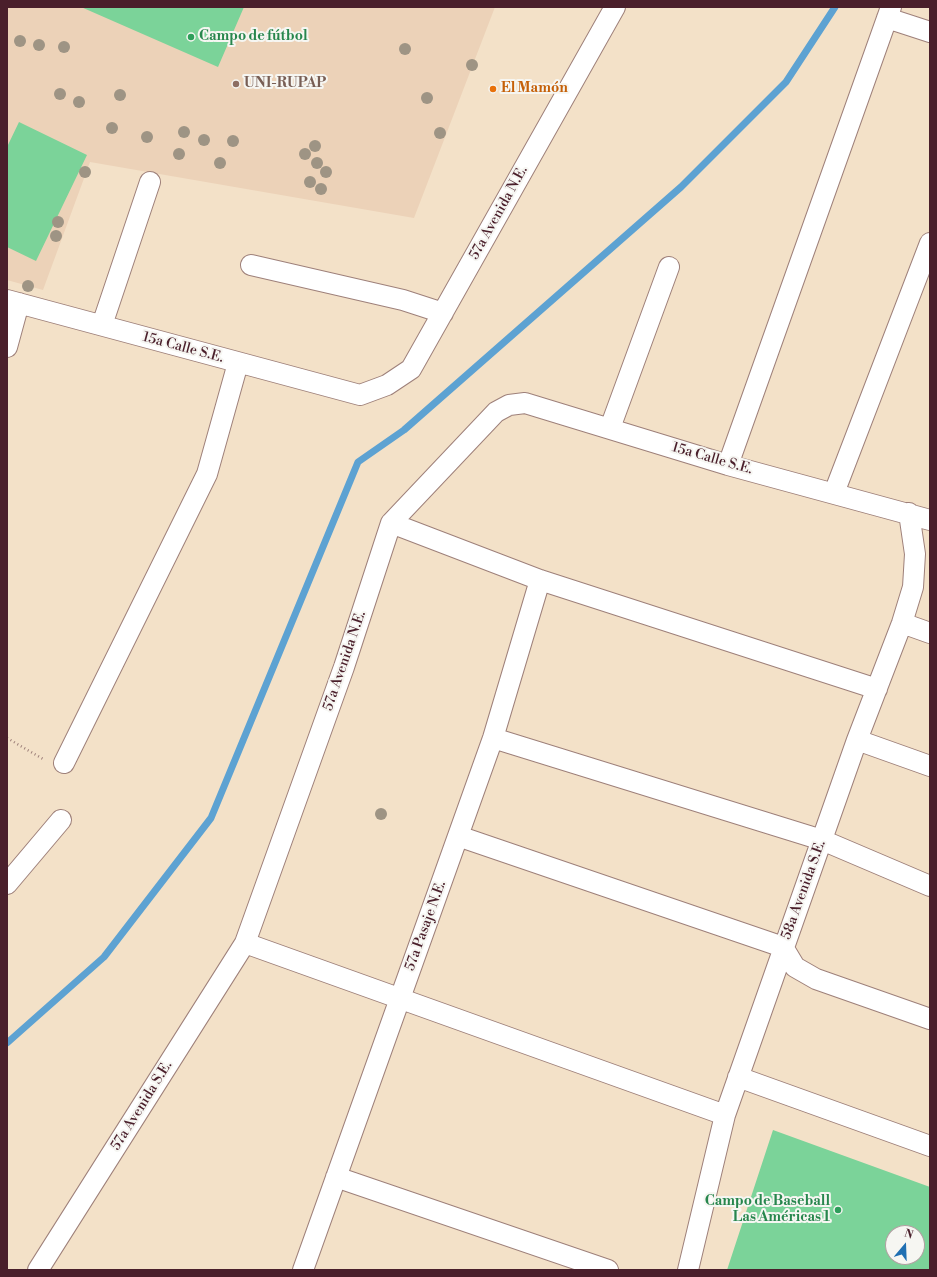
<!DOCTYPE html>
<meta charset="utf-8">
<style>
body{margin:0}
#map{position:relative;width:937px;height:1277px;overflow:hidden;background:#f3e1c8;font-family:"Libre Bodoni",serif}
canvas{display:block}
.frame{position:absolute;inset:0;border:8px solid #4a1f2b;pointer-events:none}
.north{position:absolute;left:885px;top:1225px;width:40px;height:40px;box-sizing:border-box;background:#f6f6f2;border:1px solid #b1a0a2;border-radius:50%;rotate:19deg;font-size:11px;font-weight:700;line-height:16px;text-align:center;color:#4a1f2b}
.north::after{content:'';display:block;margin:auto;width:14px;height:18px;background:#1f6fb2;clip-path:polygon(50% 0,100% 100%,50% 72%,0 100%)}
</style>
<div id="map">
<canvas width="937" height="1277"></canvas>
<div class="frame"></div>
<div class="north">N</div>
</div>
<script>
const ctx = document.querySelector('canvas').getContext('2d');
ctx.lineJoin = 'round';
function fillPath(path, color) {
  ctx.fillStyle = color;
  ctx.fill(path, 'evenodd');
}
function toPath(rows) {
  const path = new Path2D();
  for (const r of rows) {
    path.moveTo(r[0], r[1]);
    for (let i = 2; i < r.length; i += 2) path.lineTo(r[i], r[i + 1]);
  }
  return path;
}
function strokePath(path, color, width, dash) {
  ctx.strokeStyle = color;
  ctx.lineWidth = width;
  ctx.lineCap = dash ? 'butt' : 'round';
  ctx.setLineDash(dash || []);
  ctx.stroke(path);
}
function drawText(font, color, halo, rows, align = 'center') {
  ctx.font = font + ' "Libre Bodoni",serif';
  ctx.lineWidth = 4;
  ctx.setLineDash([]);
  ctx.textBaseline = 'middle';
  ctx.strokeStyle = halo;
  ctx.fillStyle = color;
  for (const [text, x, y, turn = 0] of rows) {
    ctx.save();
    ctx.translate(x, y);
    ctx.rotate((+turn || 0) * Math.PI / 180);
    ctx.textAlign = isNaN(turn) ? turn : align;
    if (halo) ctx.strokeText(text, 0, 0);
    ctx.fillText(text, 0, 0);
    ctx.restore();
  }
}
fillPath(toPath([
 [7,7,495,7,414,218,90,162,43,290,7,280]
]), '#ecd2b8');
fillPath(toPath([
 [81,7,244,7,218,67],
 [19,122,87,155,36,261,7,247,7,147],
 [773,1130,930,1187,930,1270,727,1270],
 [893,1233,917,1233,917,1257,893,1257]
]), '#7bd399');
strokePath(toPath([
 [7,1043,104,957,211,818,358,462,404,430,681,187,786,82,835,7]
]), '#5da2d2', 7);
const street = toPath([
 [887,18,930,32],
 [251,265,403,300,443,313],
 [7,300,360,395,387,385,411,369,615,7],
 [102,325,150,182],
 [7,347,19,303],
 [610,428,669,267],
 [728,465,891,7],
 [834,493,930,243],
 [391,523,540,580,877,689],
 [902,623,930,633],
 [493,738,822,840,930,886],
 [857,740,930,766],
 [64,763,207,474,238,363],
 [458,836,783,947,795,967,816,979,930,1019],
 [7,884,61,820],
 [245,943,725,1115],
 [738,1077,930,1146],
 [336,1177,608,1270],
 [38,1270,245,943,344,667,391,523,496,412,509,405,525,403,728,465,930,520],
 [303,1270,493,738,540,580],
 [688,1270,725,1115,857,740,902,623,913,587,915,554,909,513]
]);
strokePath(street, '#9e807a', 22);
strokePath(toPath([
 [7,738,43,759]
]), '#9e807a', 2.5, [1, 3]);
strokePath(street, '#fff', 20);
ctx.fillStyle = '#9e9484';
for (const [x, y] of [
 [20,41],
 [39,45],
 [64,47],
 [405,49],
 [472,65],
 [60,94],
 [120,95],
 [427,98],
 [79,102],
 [112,128],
 [184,132],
 [440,133],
 [147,137],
 [204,140],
 [233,141],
 [315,146],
 [179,154],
 [305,154],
 [220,163],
 [317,163],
 [85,172],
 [326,172],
 [310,182],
 [321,189],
 [58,222],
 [56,236],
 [28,286],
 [381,814]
]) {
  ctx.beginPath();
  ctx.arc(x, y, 6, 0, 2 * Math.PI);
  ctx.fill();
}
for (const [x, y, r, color] of [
 [191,37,4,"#2e9e5b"],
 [236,84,4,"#8d6e63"],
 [493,89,4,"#e8710a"],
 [838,1210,4,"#2e9e5b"]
]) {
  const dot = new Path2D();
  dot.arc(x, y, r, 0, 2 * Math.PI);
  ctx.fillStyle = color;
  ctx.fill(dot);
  strokePath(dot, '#f6f6f2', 1.5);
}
drawText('bold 14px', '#27864d', '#f6f6f2', [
 ["Campo de fútbol",199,37],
 ["Campo de Baseball",830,1202,"right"],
 ["Las Américas 1",830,1218,"right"]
], 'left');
drawText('bold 14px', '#785e54', '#f6f6f2', [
 ["UNI-RUPAP",244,84]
], 'left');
drawText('bold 14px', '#c56008', '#f6f6f2', [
 ["El Mamón",501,89]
], 'left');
drawText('14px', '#4a1f2b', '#f6f6f2', [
 ["57a Avenida N.E.",499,213,-61],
 ["15a Calle S.E.",183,348,15],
 ["15a Calle S.E.",712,459,16],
 ["57a Avenida N.E.",345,661,-71],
 ["58a Avenida S.E.",804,890,-70],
 ["57a Pasaje N.E.",426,926,-70],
 ["57a Avenida S.E.",142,1106,-58]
]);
</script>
